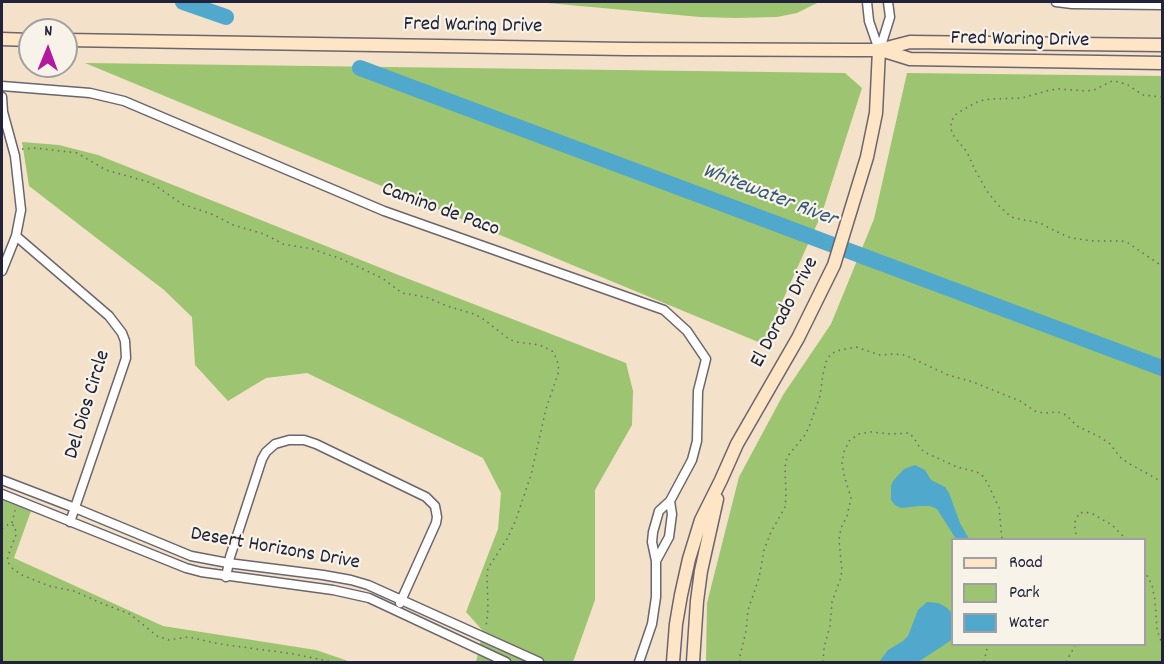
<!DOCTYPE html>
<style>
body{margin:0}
#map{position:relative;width:1164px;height:664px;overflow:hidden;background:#f3e2c9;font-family:Dekko,sans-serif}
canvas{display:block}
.frame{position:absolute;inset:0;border:3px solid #22223b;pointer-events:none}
.legend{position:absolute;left:951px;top:538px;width:195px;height:108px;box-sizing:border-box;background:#f7f3e8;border:2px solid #a29fa3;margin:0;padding:8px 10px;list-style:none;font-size:18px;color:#22223b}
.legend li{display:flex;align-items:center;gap:12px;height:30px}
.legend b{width:30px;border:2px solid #a29fa3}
.north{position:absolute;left:18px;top:18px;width:60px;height:60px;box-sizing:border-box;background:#f7f3e8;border:2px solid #a29fa3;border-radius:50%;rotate:1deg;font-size:16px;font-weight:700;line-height:24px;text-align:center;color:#22223b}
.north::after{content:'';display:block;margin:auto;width:21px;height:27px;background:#b5179e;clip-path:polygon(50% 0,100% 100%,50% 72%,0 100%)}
</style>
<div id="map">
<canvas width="1164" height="664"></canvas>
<div class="frame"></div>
<ul class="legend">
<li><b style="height:8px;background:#fde5c5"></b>Road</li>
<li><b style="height:16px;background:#9dc470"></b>Park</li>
<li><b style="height:16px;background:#50a8cd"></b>Water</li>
</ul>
<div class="north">N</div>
</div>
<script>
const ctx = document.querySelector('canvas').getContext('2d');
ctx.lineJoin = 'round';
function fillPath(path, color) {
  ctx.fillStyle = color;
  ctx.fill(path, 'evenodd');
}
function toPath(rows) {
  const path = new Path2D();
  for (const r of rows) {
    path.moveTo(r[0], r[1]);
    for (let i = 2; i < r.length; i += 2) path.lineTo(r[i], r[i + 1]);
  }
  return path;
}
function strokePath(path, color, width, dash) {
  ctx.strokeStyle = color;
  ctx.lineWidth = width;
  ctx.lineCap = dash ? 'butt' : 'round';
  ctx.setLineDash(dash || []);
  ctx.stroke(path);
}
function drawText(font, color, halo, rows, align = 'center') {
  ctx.font = font + ' Dekko,sans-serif';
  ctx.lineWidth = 4.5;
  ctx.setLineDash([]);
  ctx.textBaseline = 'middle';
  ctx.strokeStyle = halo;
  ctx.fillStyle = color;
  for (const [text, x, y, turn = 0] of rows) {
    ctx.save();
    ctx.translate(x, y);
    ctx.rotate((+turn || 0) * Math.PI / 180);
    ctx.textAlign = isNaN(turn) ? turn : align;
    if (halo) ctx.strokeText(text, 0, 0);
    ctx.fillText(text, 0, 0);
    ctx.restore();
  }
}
fillPath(toPath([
 [537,2,819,2,797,13,777,17,735,18,700,17],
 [85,63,845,73,862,88,822,213,763,344],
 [907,73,1162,76,1162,662,706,662,707,603,739,477,783,395,831,324,874,219],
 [952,540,1144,540,1144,644,952,644],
 [22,142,59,145,98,155,401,276,626,363,633,391,632,425,595,490,595,600,573,662,476,662,483,631,466,612,498,529,501,493,483,458,307,373,266,378,228,401,195,365,192,317,164,290,29,186],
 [2,499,31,511,14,558,163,626,316,650,351,662,2,662]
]), '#9dc470');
fillPath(toPath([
 [915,465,925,470,931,480,945,487,949,493,960,523,969,539,956,539,937,509,930,506,920,506,901,508,895,505,891,500,891,486,893,481,904,469],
 [927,602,938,603,946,607,952,613,952,639,950,641,918,662,879,662,888,650,903,641,908,636,918,610]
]), '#50a8cd');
strokePath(toPath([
 [183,2,226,17],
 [360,68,1162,368]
]), '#50a8cd', 16);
const minor = toPath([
 [867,2,869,21,879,50],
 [1056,2,1072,4,1162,5],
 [880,49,890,17,888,2],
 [2,86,90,93,124,101,384,211,664,310,687,331,706,359,698,391,697,441,692,460,670,501,659,511,653,532,652,542,656,561,656,597,652,624,639,662],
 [2,97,3,112,15,156,21,210,16,236,2,271],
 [16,236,109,316,122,333,125,341,126,358,122,370,70,522],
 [2,480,75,508,191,556,228,563,323,575,351,580,368,585,539,662],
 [2,494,186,568,201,572,333,590,369,598,506,662],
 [656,561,669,537,672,514,670,501],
 [226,577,230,557,262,459,266,452,275,444,289,440,304,440,316,444,426,497,435,506,437,517,436,523,400,603]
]);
const secondary = toPath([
 [2,39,30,40],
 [66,40,626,49,852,50,879,50,910,42,1162,45],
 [881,50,910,59,1162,63],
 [673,662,676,624,681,595,689,559,701,520,721,480,737,444,798,338,834,265,867,157,876,113,879,50],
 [693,662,697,601,701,571,717,499]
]);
strokePath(minor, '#6b656d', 11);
strokePath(secondary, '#6b656d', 15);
strokePath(toPath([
 [1162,97,1143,95,1128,85,1119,82,1112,81,1094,90,1087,91,1059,89,1050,90,1022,98,990,99,979,101,961,111,955,115,951,122,951,129,953,135,967,152,975,170,987,191,997,204,1009,215,1014,218,1040,223,1055,231,1071,238,1094,241,1122,241,1128,243,1162,266],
 [22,149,36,148,77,153,106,170,152,183,182,204,214,215,233,225,264,234,283,244,313,249,323,253,339,258,382,278,402,293,426,297,447,306,474,314,482,318,509,339,516,342,540,345,552,351,557,359,559,371,546,409,531,475,515,522,507,539,488,568,487,575,488,609,486,628],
 [12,523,15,510],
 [2,529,9,524,15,526,16,535,10,550,7,561,13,569,22,575,49,586,74,591,101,603,130,614,157,636,163,638,168,640,188,637,220,644,294,654,332,662],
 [1077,540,1075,528,1075,522,1079,513,1085,512,1093,514,1112,525,1127,540],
 [1144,570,1152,585,1155,600,1157,630,1162,644],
 [740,662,740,656,746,631,748,610,759,578,764,550,771,532,785,507,786,497,785,467,787,457,805,435,809,427,820,396,823,374,826,362,830,355,836,351,856,347,880,355,894,354,905,355,948,375,973,382,1020,401,1035,411,1043,413,1058,412,1066,415,1077,426,1100,437,1110,444,1120,457,1128,463,1157,479,1162,480],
 [823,662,824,648,830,626,832,602,840,580,842,571,839,540,841,528,847,516,851,498,844,475,842,463,844,452,849,441,859,434,871,432,890,434,909,433,914,438,918,445,924,452,957,467,977,472,982,475,988,484,999,508,1002,540],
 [984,662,988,644],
 [1066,662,1076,644]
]), '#6b656d', 1.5, [1.5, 4.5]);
strokePath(minor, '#fff', 8);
strokePath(secondary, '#fde5c5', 12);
drawText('21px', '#22223b', '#f7f3e8', [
 ["Fred Waring Drive",473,27,1],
 ["Fred Waring Drive",1020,41,1],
 ["Camino de Paco",440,211,20],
 ["El Dorado Drive",786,313,-62],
 ["Del Dios Circle",89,405,-73],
 ["Desert Horizons Drive",275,550,10]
]);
drawText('italic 22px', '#345875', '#f7f3e8', [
 ["Whitewater River",769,197,21]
]);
</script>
